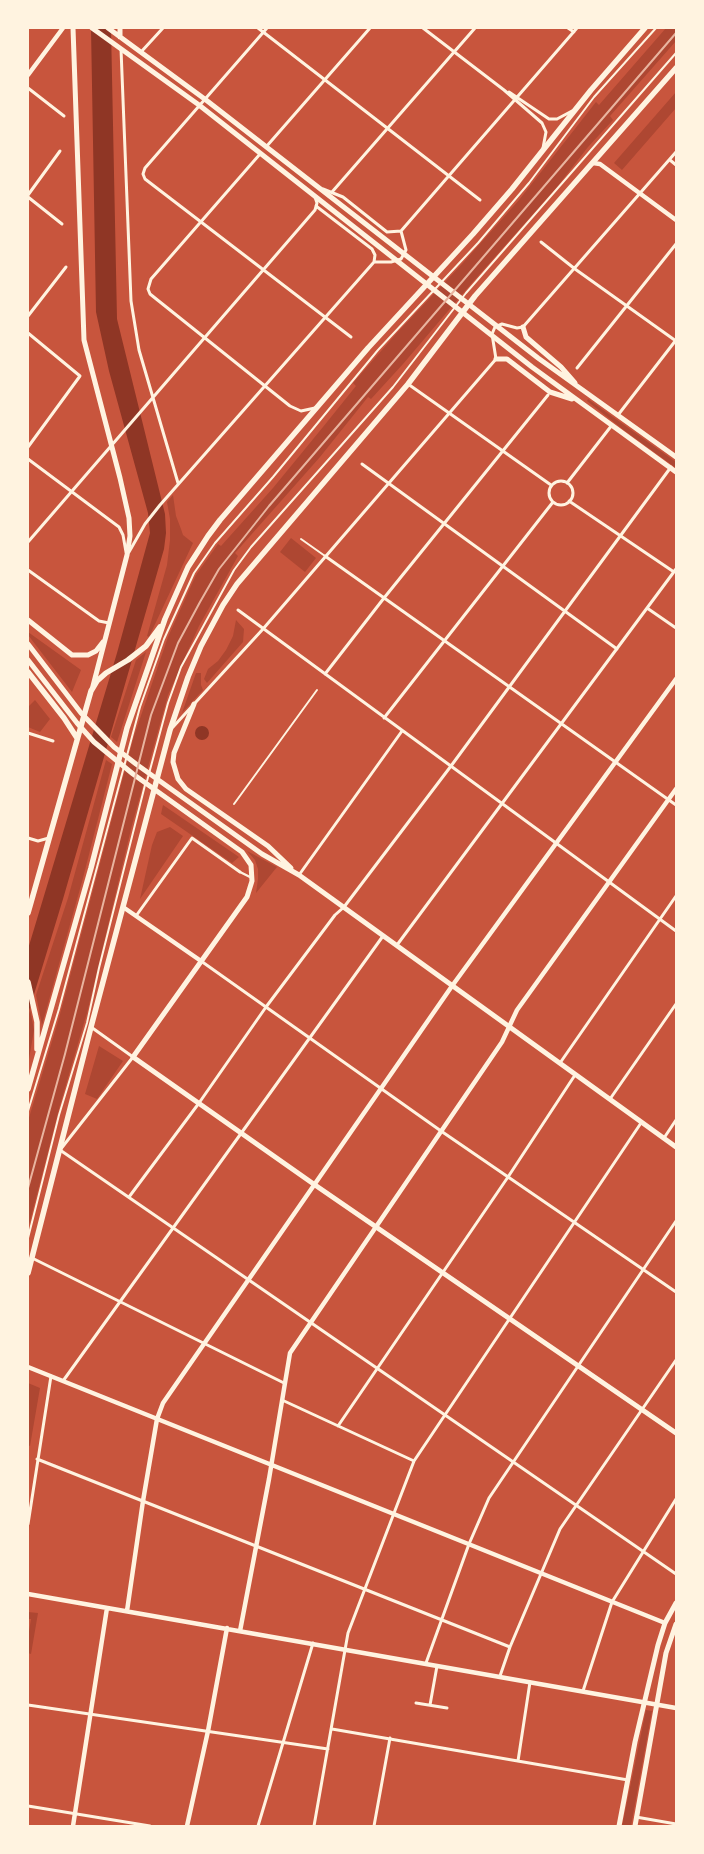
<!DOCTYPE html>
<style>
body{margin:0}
#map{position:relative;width:704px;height:1854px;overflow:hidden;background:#c8553d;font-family:Lora,serif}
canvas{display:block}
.frame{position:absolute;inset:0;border:29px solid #fff3e0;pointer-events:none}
</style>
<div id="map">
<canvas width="704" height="1854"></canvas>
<div class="frame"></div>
</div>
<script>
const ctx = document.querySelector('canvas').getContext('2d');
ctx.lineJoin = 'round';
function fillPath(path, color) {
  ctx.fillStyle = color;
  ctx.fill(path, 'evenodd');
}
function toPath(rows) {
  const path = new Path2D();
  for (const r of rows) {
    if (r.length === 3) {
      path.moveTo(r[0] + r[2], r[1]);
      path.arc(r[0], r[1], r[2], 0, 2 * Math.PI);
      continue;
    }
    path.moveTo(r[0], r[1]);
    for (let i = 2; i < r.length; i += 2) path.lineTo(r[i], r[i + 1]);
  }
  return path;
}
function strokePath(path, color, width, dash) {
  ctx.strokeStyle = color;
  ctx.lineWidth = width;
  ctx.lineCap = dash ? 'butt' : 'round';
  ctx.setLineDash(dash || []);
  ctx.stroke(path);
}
fillPath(toPath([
 [666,28,676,28,676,41,610,116,613,120,588,147,557,187,471,284,403,364,371,399,368,397,320,457,235,553,238,556,199,626,168,695,132,825,87,1013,60,1105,28,1229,28,1121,59,1018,134,736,168,637,196,575,218,544,221,546,273,488,323,427,356,386,353,383,396,334,462,264,519,200,596,102,599,105],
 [676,92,676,108,622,170,614,163],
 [588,399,676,462,676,468,625,431,587,401],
 [173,495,176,516,181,529,183,535,193,543,149,637,147,636,167,565,170,540,170,519,167,502],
 [291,538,316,558,305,572,280,552],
 [236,620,244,629,243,642,207,683,204,679,208,669,218,661,226,650,233,636],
 [28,632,81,670,72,692,28,635],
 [146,652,117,742,111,737,136,660],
 [196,673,201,673,201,685,203,690,182,713],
 [35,700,50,719,40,732,28,727,28,707],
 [106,760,112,764,83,878,42,1025,36,995,68,898],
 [163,805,239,857,232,863,161,814],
 [170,827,183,836,140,899,152,845,157,832],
 [247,851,277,867,256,893,258,879,258,869,255,860],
 [30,1009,34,1030,28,1065,28,1019],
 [99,1046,123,1061,97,1099,85,1094],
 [28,1383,40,1388,30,1446,28,1445],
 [28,1612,38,1613,31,1654,28,1653,28,1638,31,1619,28,1619],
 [646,1710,652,1711,631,1826,622,1826]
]), '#ae4732');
fillPath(toPath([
 [91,28,111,28,117,319,165,514,166,533,164,549,63,899,28,1014,28,949,117,653,150,533,148,513,109,371,96,312],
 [202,733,7]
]), '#8f3625');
strokePath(toPath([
 [301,539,325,556],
 [147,781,168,703,181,667,234,570,251,547,393,387,466,293,676,53],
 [234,804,317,690],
 [28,1111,59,1009,140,707,164,639,194,573,215,543,273,477,378,350,478,243,529,183,594,97,656,28],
 [28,1238,59,1115,87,1023,99,968,145,785]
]), '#fff3e0', 2);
strokePath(toPath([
 [240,872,252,878]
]), '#fff3e0', 2.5);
strokePath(toPath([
 [258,28,480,200],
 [267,28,145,168,143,174,145,179,351,337],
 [423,28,504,90,542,123,546,132,543,148],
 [568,28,574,32],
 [121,49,131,301,139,350,178,483],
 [141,52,163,28],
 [28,88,64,116],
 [509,92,549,119,557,119,572,111],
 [266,147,370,28],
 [260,154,151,279,148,289,150,294,290,406,301,411,315,408],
 [670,160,676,165],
 [323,189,343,197,387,232,401,231],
 [332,192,475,28],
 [28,195,60,151],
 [28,197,62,224],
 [316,206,372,249,375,255,374,262],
 [541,242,575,269,676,341],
 [28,316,66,267],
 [28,333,80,376,28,447],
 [577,368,676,244],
 [408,384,551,485],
 [618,415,676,340],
 [28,459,119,527,123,535,126,552],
 [362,464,617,649],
 [561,493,12],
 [567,483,612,425],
 [569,501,674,572],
 [28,542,315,210,317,203,315,197],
 [129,552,145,524,160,505,374,262,391,262,401,259,406,250,401,231,577,28],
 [325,556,676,805],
 [28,570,99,621,109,623],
 [647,608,676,628],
 [238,610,676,931],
 [325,674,384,598,548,395],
 [384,718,553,502],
 [173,727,263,629,496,359,492,334,495,327,502,324,517,328,523,327,676,152],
 [28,733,53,741],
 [28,838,38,841,49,838],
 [299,875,402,731],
 [136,916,192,838,240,872],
 [397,945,676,569],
 [201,961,441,1131,676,1292],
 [91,1027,133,1057,60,1150,676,1574],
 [560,1063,676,896],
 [610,1099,676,1004],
 [664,1138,676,1120],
 [129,1197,199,1103,266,1007,335,915,344,907,451,766,671,467],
 [32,1258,284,1383],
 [63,1381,383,936],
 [282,1400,414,1461],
 [338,1426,508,1177,575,1075],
 [37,1459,510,1647],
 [28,1524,51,1376],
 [426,1663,469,1544,489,1498,676,1221],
 [500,1676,510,1647,560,1529,676,1360],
 [583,1691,612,1602,676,1499],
 [416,1703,447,1708],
 [28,1705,328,1749],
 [430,1705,437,1666],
 [332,1729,628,1780],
 [518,1761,530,1682],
 [28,1806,150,1826],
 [636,1817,676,1824],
 [258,1826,313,1643],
 [314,1826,348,1633,414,1461,641,1123],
 [374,1826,390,1738]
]), '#fff3e0', 3);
strokePath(toPath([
 [28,75,63,28],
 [593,163,600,164,676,220],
 [123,907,201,961],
 [28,1367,665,1623],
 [28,1594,676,1708],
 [127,1611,143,1501,157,1419,163,1403,452,986,676,679],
 [240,1631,269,1479,290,1353,502,1042,517,1010,676,789],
 [73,1826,107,1608],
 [187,1826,208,1731,227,1628]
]), '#fff3e0', 4.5);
strokePath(toPath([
 [73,28,84,340,120,478,129,518,130,536,127,555,93,686],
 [92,28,199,105,532,367,676,472],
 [108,28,206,100,538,358,676,457],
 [120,28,120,37],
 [523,327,526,337,561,367,575,383],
 [496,359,507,359,550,392,572,399],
 [28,620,72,655,88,655,96,651,103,642],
 [28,644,81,713,114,747,136,764,262,854,299,875,676,1147],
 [28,660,77,723,94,742,133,774,242,852,251,865,252,881,247,897,133,1057,315,1185,676,1433],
 [194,704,174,753,173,762,178,779,186,789,268,846,291,868],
 [619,1826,635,1742,658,1645,665,1623,676,1603],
 [635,1826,666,1653,676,1624]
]), '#fff3e0', 5);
strokePath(toPath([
 [28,672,64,718,77,738],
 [28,913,91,691,97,681,106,673,128,660,146,646,160,627],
 [28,982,37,1022,37,1049],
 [28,1089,91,868,127,728,165,619,188,567,208,536,220,520,368,348,473,234,512,189,591,90,645,28],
 [28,1273,91,1027,170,730,188,677,201,646,223,605,237,584,408,384,475,296,676,68]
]), '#fff3e0', 5.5);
strokePath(toPath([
 [28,1188,65,1054,151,715,178,643,200,602,219,569,269,506,676,33]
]), '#e9b49f', 2);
</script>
